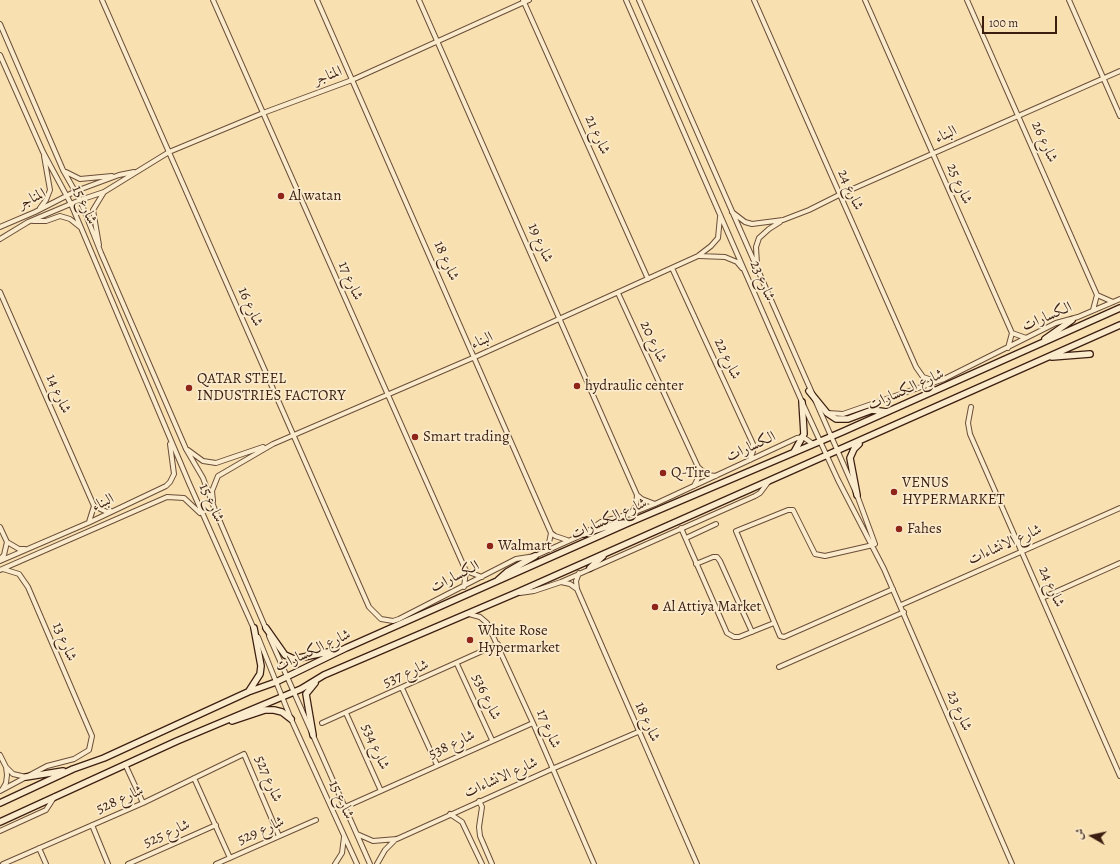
<!DOCTYPE html>
<meta charset="utf-8">
<style>
body{margin:0}
#map{position:relative;width:1120px;height:864px;overflow:hidden;background:#f8e0b1;font-family:Alegreya,Amiri,serif}
canvas{display:block}
.north{position:absolute;left:1072px;top:816px;width:40px;height:40px;-webkit-text-stroke:3px #faebcc;paint-order:stroke;rotate:279deg;font-size:11px;font-weight:700;line-height:16px;text-align:center;color:#3c1e11}
.north::after{content:'';display:block;margin:auto;width:14px;height:18px;background:#3c1e11;clip-path:polygon(50% 0,100% 100%,50% 72%,0 100%)}
.scale{position:absolute;left:982px;top:16px;width:75px;height:18px;box-sizing:border-box;border:2px solid #3c1e11;border-top:0;padding-left:5px;font-size:12px;line-height:14px;white-space:nowrap;color:#3c1e11;-webkit-text-stroke:3px #faebcc;paint-order:stroke}
</style>
<div id="map">
<canvas width="1120" height="864"></canvas>
<div class="north">ش</div>
<div class="scale">100 m</div>
</div>
<script>
const ctx = document.querySelector('canvas').getContext('2d');
ctx.lineJoin = 'round';
function toPath(rows) {
  const path = new Path2D();
  for (const r of rows) {
    path.moveTo(r[0], r[1]);
    for (let i = 2; i < r.length; i += 2) path.lineTo(r[i], r[i + 1]);
  }
  return path;
}
function strokePath(path, color, width, dash) {
  ctx.strokeStyle = color;
  ctx.lineWidth = width;
  ctx.lineCap = dash ? 'butt' : 'round';
  ctx.setLineDash(dash || []);
  ctx.stroke(path);
}
function drawText(font, color, halo, rows, align = 'center') {
  ctx.font = font + ' Alegreya,Amiri,serif';
  ctx.lineWidth = 3.5;
  ctx.setLineDash([]);
  ctx.textBaseline = 'middle';
  ctx.strokeStyle = halo;
  ctx.fillStyle = color;
  for (const [text, x, y, turn = 0] of rows) {
    ctx.save();
    ctx.translate(x, y);
    ctx.rotate((+turn || 0) * Math.PI / 180);
    ctx.textAlign = isNaN(turn) ? turn : align;
    if (halo) ctx.strokeText(text, 0, 0);
    ctx.fillText(text, 0, 0);
    ctx.restore();
  }
}
const street = toPath([
 [102,0,369,607,381,619,393,621,399,619,516,559,535,556,584,534,601,522,630,514,655,504,797,438,803,437,813,444],
 [213,0,466,571,464,587],
 [317,0,551,533,548,548,546,551],
 [419,0,637,495,642,499,655,504],
 [523,0,648,279],
 [626,0,802,402,838,480,884,569,1012,864],
 [639,0,857,495,875,544],
 [754,0,916,367,923,377,935,381],
 [865,0,1012,333,1008,348],
 [967,0,1097,295,1093,310],
 [1069,0,1120,116],
 [0,24,63,170,80,200,101,253,186,449,203,478,215,510,266,629],
 [0,55,43,152,71,204,189,483,254,629],
 [66,172,80,179,112,176],
 [40,208,46,200,50,190,44,156],
 [732,212,745,222,752,224,783,220,809,210,839,195,1120,71],
 [33,221,46,221,60,216,70,219,80,227],
 [0,227,35,212,76,191,119,175,134,172],
 [0,239,28,222,80,200,104,192,169,152,263,113,352,80,529,0],
 [99,245,93,210,104,192],
 [699,256,725,257,737,262,742,268],
 [757,264,756,247,759,238,769,229,780,222],
 [672,268,753,444,753,451,750,460],
 [0,292,94,506,107,512,111,511],
 [618,293,698,467,698,478,694,486],
 [1097,295,1113,302],
 [1012,333,1026,338],
 [971,407,968,423,970,434,1120,776],
 [828,413,843,414,944,379,1056,323,1078,317,1120,299],
 [188,450,203,461,216,463,263,447],
 [698,467,707,475,716,476],
 [213,501,212,491,218,476,273,444,475,357,698,256,711,246,718,238,720,217],
 [631,513,636,506,637,495],
 [89,522,94,506],
 [0,527,7,542,4,555,0,559],
 [681,528,727,633,734,637,739,637,774,623],
 [551,533,555,536,567,540],
 [686,538,716,524],
 [7,542,19,549,25,549],
 [873,545,825,556,815,554,793,510,788,510,736,531,780,636,784,637,893,589],
 [0,561,88,523,166,486,170,482,174,474,170,444],
 [696,564,713,557,717,557,720,561,752,632],
 [0,570,167,497,184,498,200,513],
 [466,571,482,577],
 [579,573,576,581,577,589,697,864],
 [561,582,570,584,577,589],
 [520,593,534,591,561,582,755,496,760,493,769,481],
 [1042,598,1120,563],
 [901,605,1120,508],
 [469,614,480,617,487,623,533,723,594,864],
 [269,636,370,864],
 [258,637,291,719,357,864],
 [457,664,492,740],
 [779,667,904,612],
 [402,688,437,765],
 [346,713,381,791],
 [322,723,498,644],
 [0,755,6,767,7,775,6,783,2,790],
 [125,764,143,803],
 [6,767,13,774,26,777],
 [194,778,230,858],
 [0,791,47,766,74,759,89,750,92,736,28,587,19,574,3,569],
 [479,801,482,807,479,827,480,836,492,864],
 [345,807,533,723],
 [450,814,462,822,482,864],
 [92,825,108,864],
 [0,831,46,810,55,796],
 [357,834,373,841,397,839,552,769,638,732],
 [39,848,46,864],
 [3,864,143,803,244,754,279,836],
 [128,864,216,825],
 [216,864,316,820],
 [335,864,342,853,344,837],
 [377,864,385,850,396,839]
]);
const secondary = toPath([
 [1045,339,1072,320],
 [1052,357,1090,354],
 [809,391,827,413,836,419,848,419,872,410,887,412],
 [794,452,804,434,802,402],
 [857,495,850,458,854,449,859,444],
 [584,534,615,524,624,523],
 [590,568,603,556],
 [498,580,507,572,535,556],
 [266,628,285,655,294,659,338,650],
 [249,691,260,674,261,666,254,628],
 [232,721,265,710,274,710,282,712,291,719],
 [313,735,306,694,315,683],
 [26,777,63,771],
 [0,803,73,769,104,758,248,692,276,682,346,648,628,523,842,432,1120,308],
 [0,822,177,741,301,689,324,675,516,593,1120,325]
]);
strokePath(street, '#6b4e39', 6);
strokePath(secondary, '#3c1e11', 8);
strokePath(street, '#faebcc', 4);
strokePath(secondary, '#faebcc', 5.5);
for (const [x, y, r, color] of [
 [281,196,4,"#8f2418"],
 [577,386,4,"#8f2418"],
 [189,388,4,"#8f2418"],
 [415,437,4,"#8f2418"],
 [663,473,4,"#8f2418"],
 [894,492,4,"#8f2418"],
 [899,529,4,"#8f2418"],
 [490,546,4,"#8f2418"],
 [655,607,4,"#8f2418"],
 [470,640,4,"#8f2418"]
]) {
  const dot = new Path2D();
  dot.arc(x, y, r, 0, 2 * Math.PI);
  ctx.fillStyle = color;
  ctx.fill(dot);
  strokePath(dot, '#faebcc', 1.5);
}
drawText('15px', '#3c1e11', '#faebcc', [
 ["المناجر",328,76,-21],
 ["شارع 21",597,135,66],
 ["البناء",946,135,-25],
 ["شارع 26",1044,142,66],
 ["شارع 25",959,184,66],
 ["شارع 24",850,190,66],
 ["المناجر",32,199,-26],
 ["شارع 15",84,205,66],
 ["شارع 19",540,243,66],
 ["شارع 18",446,261,66],
 ["شارع 17",350,281,66],
 ["شارع 23",762,281,67],
 ["شارع 16",250,307,66],
 ["الكسارات",1047,317,-23],
 ["البناء",482,341,-24],
 ["شارع 20",653,342,65],
 ["شارع 22",727,359,65],
 ["شارع الكسارات",906,390,-24],
 ["شارع 14",58,394,66],
 ["الكسارات",751,447,-25],
 ["البناء",103,503,-26],
 ["شارع 15",211,503,66],
 ["شارع الكسارات",609,519,-24],
 ["شارع الانشاءات",1005,545,-24],
 ["الكسارات",455,577,-27],
 ["شارع 24",1051,587,66],
 ["شارع 13",64,642,67],
 ["شارع الكسارات",313,651,-25],
 ["شارع 537",406,674,-24],
 ["شارع 536",486,697,65],
 ["شارع 23",959,711,67],
 ["شارع 18",647,722,66],
 ["شارع 17",548,729,67],
 ["شارع 538",452,745,-25],
 ["شارع 534",375,747,66],
 ["شارع الانشاءات",501,778,-24],
 ["شارع 527",268,779,67],
 ["شارع 528",120,800,-24],
 ["شارع 15",341,800,65],
 ["شارع 529",261,831,-24],
 ["شارع 525",167,834,-24]
]);
drawText('15px', '#3c1e11', '#faebcc', [
 ["Al watan",289,196],
 ["QATAR STEEL",197,379],
 ["INDUSTRIES FACTORY",197,396],
 ["hydraulic center",585,386],
 ["Smart trading",423,437],
 ["Q-Tire",671,473],
 ["VENUS",902,483],
 ["HYPERMARKET",902,500],
 ["Fahes",907,529],
 ["Walmart",498,546],
 ["Al Attiya Market",663,607],
 ["White Rose",478,631],
 ["Hypermarket",478,648]
], 'left');
</script>
